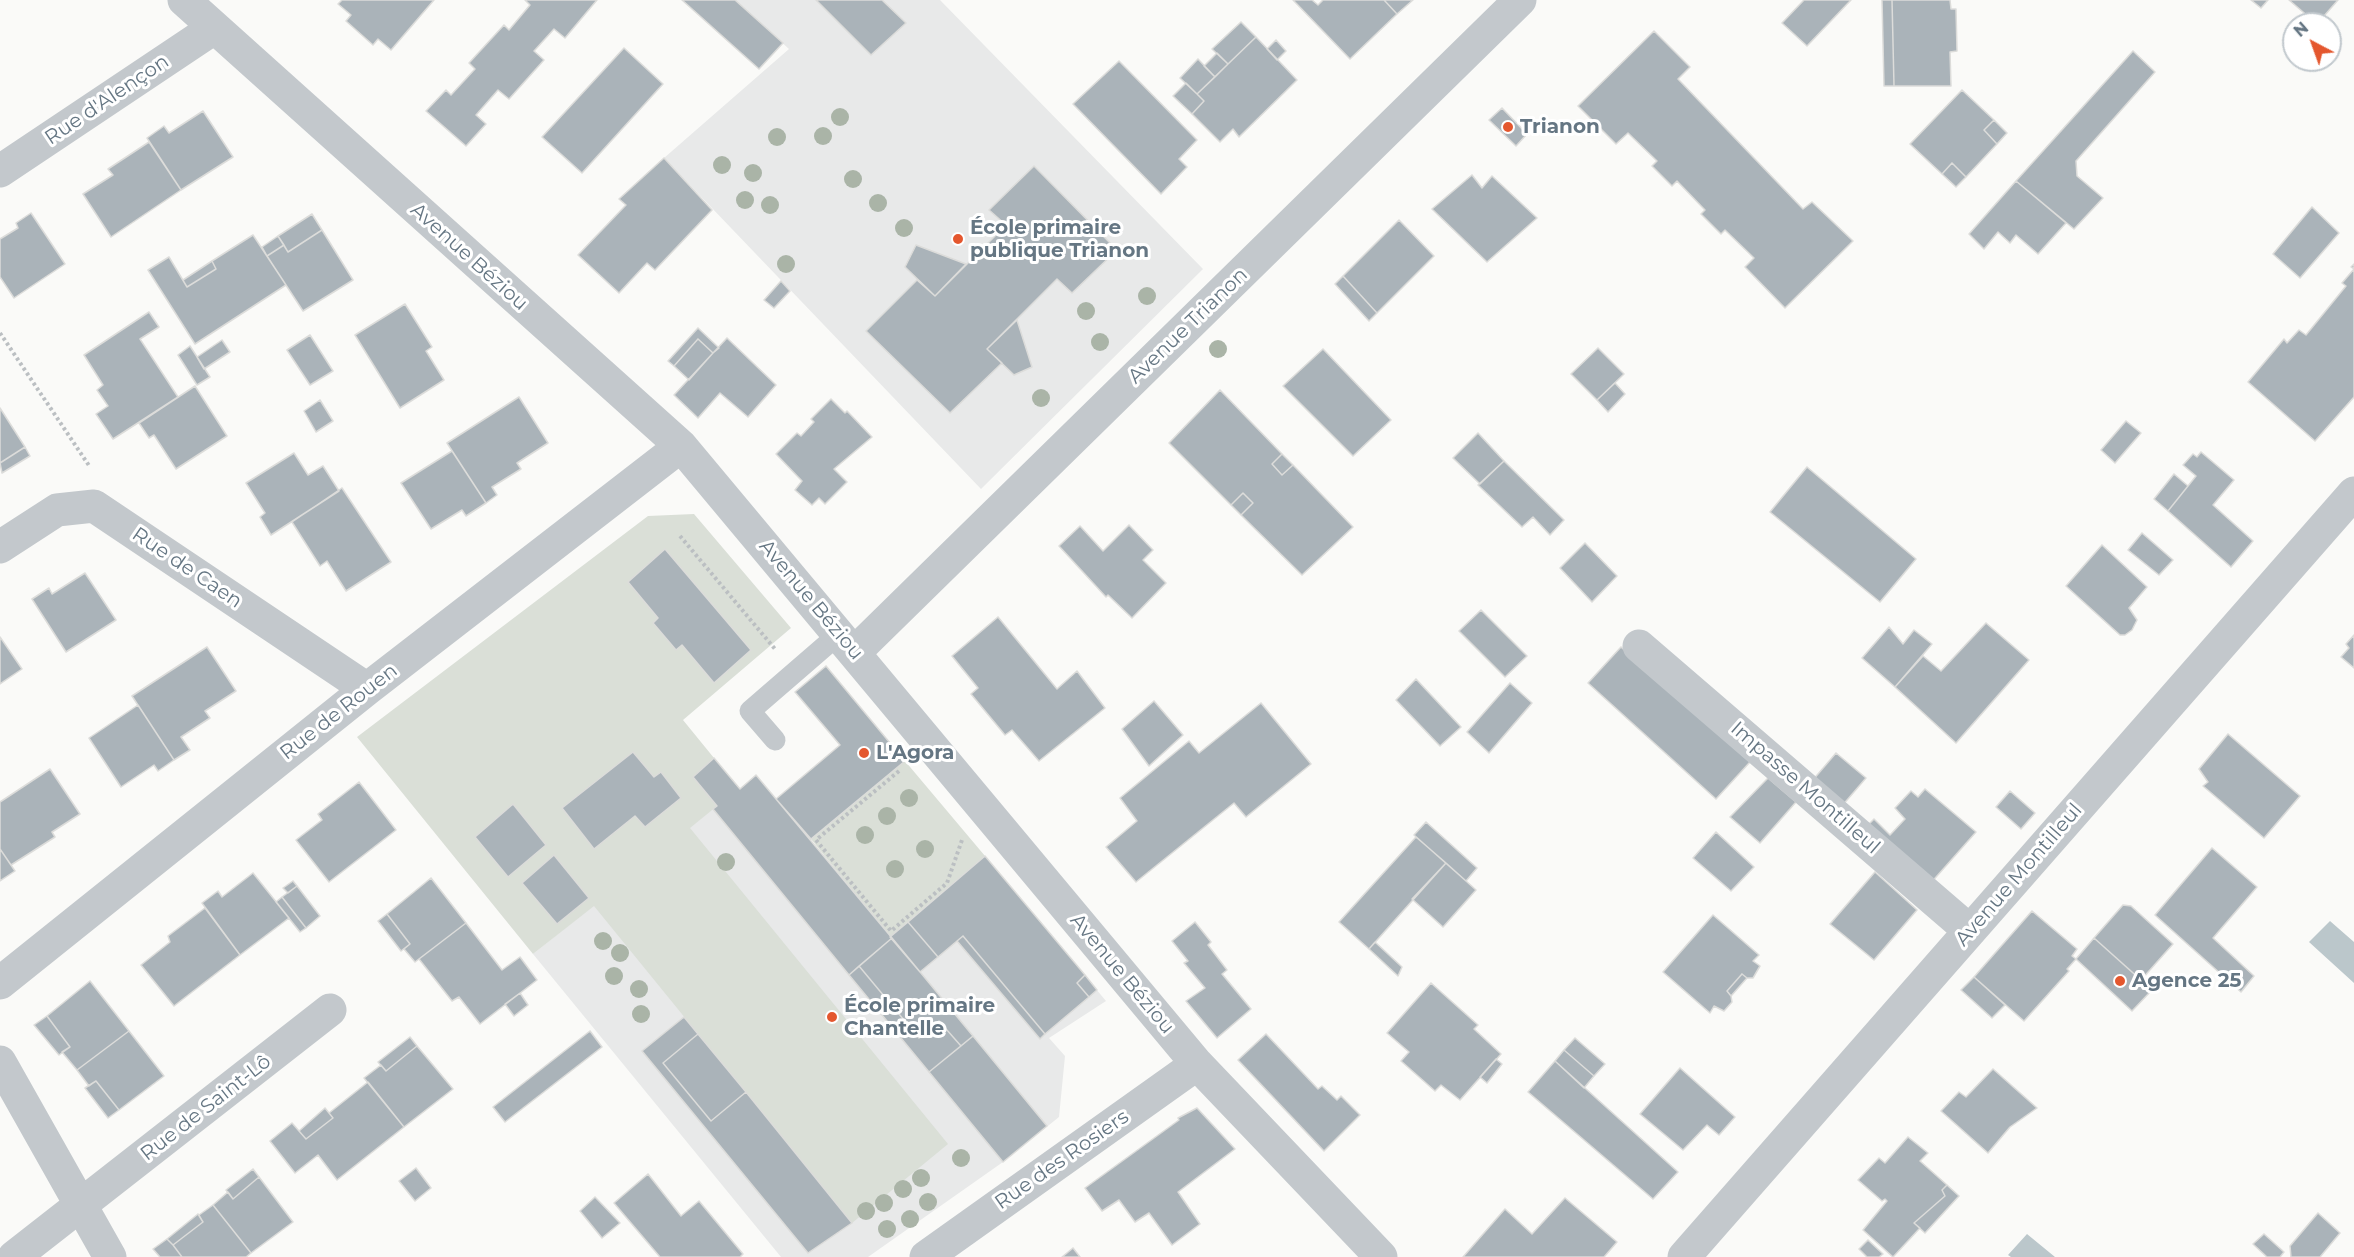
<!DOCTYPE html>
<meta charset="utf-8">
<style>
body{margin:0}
#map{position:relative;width:2354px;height:1257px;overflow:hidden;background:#fafaf8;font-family:Montserrat,sans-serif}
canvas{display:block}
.north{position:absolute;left:2282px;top:12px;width:60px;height:60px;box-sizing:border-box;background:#fff;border:2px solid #c1c8cd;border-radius:50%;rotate:319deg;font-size:16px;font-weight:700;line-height:24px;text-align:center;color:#657683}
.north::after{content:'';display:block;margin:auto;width:21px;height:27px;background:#e4572e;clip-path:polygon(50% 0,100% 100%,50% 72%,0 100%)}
</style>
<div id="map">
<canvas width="2354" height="1257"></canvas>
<div class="north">N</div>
</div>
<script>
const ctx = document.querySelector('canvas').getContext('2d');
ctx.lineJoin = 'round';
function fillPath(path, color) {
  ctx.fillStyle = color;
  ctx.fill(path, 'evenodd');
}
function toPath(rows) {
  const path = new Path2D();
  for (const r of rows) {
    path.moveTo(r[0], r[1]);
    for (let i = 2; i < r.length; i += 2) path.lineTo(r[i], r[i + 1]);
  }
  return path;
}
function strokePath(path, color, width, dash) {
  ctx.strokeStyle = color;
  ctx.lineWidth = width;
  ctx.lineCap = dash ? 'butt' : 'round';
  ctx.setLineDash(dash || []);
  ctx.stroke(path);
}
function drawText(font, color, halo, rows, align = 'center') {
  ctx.font = font + ' Montserrat,sans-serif';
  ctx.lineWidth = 6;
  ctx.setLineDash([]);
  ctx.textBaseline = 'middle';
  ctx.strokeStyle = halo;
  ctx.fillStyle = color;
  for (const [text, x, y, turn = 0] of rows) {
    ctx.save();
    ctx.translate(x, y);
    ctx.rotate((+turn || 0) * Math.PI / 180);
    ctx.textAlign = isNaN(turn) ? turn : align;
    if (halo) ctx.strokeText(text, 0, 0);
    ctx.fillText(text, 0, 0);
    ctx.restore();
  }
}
fillPath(toPath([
 [735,0,940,0,1203,269,981,489,664,158,789,49],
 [714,758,739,789,756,775,890,937,985,856,1106,1001,1049,1038,1065,1056,1059,1117,1003,1162,868,1257,781,1257,533,954,716,806,693,777]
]), '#e8e9e9');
fillPath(toPath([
 [694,514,791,628,683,720,714,758,693,777,717,806,690,828,948,1144,852,1223,594,906,533,954,357,737,648,516],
 [633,752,654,777,661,772,681,798,645,827,635,816,594,849,562,808],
 [554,856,589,898,557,924,522,883],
 [905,761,985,856,890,937,811,839]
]), '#dadfd7');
fillPath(toPath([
 [2330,921,2354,942,2354,983,2309,942],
 [2027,1234,2055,1257,2011,1257,2008,1255]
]), '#bbc7cb');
const building = toPath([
 [342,0,434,0,391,50,378,39,373,45,346,21,351,15,338,4,342,0],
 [525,0,597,0,565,38,554,29,534,51,544,60,509,99,498,90,476,115,486,124,466,146,426,111,446,90,451,95,475,69,469,63,504,25,509,30,530,5,525,0],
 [682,0,735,0,783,43,759,69,682,0],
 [816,0,882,0,906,23,871,55,816,0],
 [1293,0,1312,0,1318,5,1323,0,1384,0,1397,14,1350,59,1293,0],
 [1384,0,1413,0,1397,14,1384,0],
 [1804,0,1851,0,1807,46,1782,23,1804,0],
 [1882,0,1892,0,1894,86,1884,86,1882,0],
 [1892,0,1950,0,1951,9,1956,9,1957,51,1950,52,1951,86,1894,86,1892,0],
 [2251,0,2268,0,2261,8,2251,0],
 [2289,0,2338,0,2317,24,2289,0],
 [1241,22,1256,37,1228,64,1212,49,1241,22],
 [1654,31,1690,67,1678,79,1803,209,1812,202,1853,241,1785,308,1745,267,1754,258,1725,230,1721,234,1701,214,1705,210,1677,181,1672,186,1652,166,1657,161,1628,133,1616,144,1578,106,1654,31],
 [1256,37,1297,80,1239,137,1233,129,1220,142,1192,114,1204,101,1197,94,1256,37],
 [1276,40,1286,51,1277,60,1267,49,1276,40],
 [624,48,663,84,582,173,542,137,624,48],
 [2133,51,2155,72,2076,161,2077,176,2103,198,2074,229,2016,181,2133,51],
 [1217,53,1228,64,1215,77,1204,66,1217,53],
 [1198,59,1215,77,1197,94,1180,78,1198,59],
 [1119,61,1197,140,1179,159,1187,167,1161,194,1073,104,1119,61],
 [1186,83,1204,101,1192,114,1173,96,1186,83],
 [1962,90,1994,120,1984,130,1997,144,1966,177,1952,163,1942,174,1910,144,1962,90],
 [1502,108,1527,134,1516,146,1489,120,1502,108],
 [203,111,233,157,181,190,147,138,164,126,169,133,203,111],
 [1994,120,2007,133,1997,144,1984,130,1994,120],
 [149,142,181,190,111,237,83,194,113,175,108,169,149,142],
 [664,158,712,210,655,270,647,263,619,293,578,255,626,205,619,199,664,158],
 [1952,163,1966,177,1956,187,1942,174,1952,163],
 [1034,166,1117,250,1072,293,1057,279,987,349,1002,363,950,413,866,331,917,280,935,296,1006,225,989,210,1034,166],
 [1472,175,1482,188,1492,176,1537,218,1487,262,1432,209,1472,175],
 [2016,181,2066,223,2038,254,2016,235,2010,243,1998,232,1984,249,1969,234,2016,181],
 [2312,207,2339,233,2300,278,2273,254,2312,207],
 [31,213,65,264,14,298,0,277,0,239,18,228,16,223,31,213],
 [312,214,322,230,288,252,278,236,312,214],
 [1399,220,1434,256,1377,313,1343,276,1399,220],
 [322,230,353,280,303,311,267,256,284,245,288,252,322,230],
 [253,235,286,285,195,344,148,270,169,257,187,287,216,269,212,261,253,235],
 [278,236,284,245,267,256,262,247,278,236],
 [916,245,966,264,935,296,905,267,916,245],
 [212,261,216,269,187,287,183,280,212,261],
 [2354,264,2354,397,2315,441,2248,382,2284,339,2287,343,2299,330,2306,335,2346,286,2342,283,2354,269,2351,267,2354,264],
 [1343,276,1377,313,1369,321,1335,284,1343,276],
 [781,281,790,291,774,308,764,300,781,281],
 [405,304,432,347,426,351,444,380,400,408,355,335,405,304],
 [149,312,159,327,140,339,178,397,113,439,96,414,108,406,97,390,103,385,84,355,149,312],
 [1017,320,1032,367,1014,375,987,349,1017,320],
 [698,328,719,348,713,353,698,339,674,366,668,361,698,328],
 [310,335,333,371,310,385,287,350,310,335],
 [727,338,776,385,748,417,720,393,698,418,674,395,727,338],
 [698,339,713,353,689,380,674,366,698,339],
 [222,340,230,352,204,369,197,357,222,340],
 [190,346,210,377,197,385,178,355,190,346],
 [1598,348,1624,374,1597,400,1571,374,1598,348],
 [1323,349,1391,420,1353,456,1283,386,1323,349],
 [1615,383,1625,394,1608,412,1597,400,1615,383],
 [195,386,227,436,176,469,154,435,149,438,139,423,195,386],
 [1220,390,1282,454,1272,464,1282,475,1293,465,1353,527,1302,575,1241,515,1253,503,1243,493,1231,505,1169,443,1220,390],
 [519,397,548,443,517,463,521,469,492,487,497,495,486,503,447,443,519,397],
 [831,399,845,413,847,411,872,437,834,469,847,482,825,504,819,498,812,505,795,490,802,481,776,454,797,433,801,436,814,422,811,419,831,399],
 [320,400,333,421,316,432,304,411,320,400],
 [0,408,25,447,0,463,0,408],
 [2126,421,2141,433,2115,463,2101,450,2126,421],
 [1478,433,1504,461,1480,484,1453,458,1478,433],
 [25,447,30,456,2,473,0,463,25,447],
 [452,451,486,503,466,516,462,510,431,529,401,483,452,451],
 [2201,452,2234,480,2213,505,2253,541,2231,567,2168,511,2196,476,2183,465,2193,454,2197,457,2201,452],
 [294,453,308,475,323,466,339,491,271,535,260,517,265,513,246,483,294,453],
 [1282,454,1293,465,1282,475,1272,464,1282,454],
 [1504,461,1564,520,1550,535,1533,517,1522,527,1478,485,1504,461],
 [1807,467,1916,559,1880,602,1770,512,1807,467],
 [2174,474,2188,486,2168,511,2154,499,2174,474],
 [342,488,391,562,346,591,327,561,320,566,292,522,342,488],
 [1243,493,1253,503,1241,515,1231,505,1243,493],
 [1129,525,1153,550,1143,560,1166,583,1132,618,1108,595,1106,597,1059,546,1080,526,1103,551,1129,525],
 [2142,533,2173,560,2159,575,2128,550,2142,533],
 [1585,543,1617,576,1592,602,1560,568,1585,543],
 [2102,545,2147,587,2129,608,2137,620,2132,630,2125,635,2120,635,2066,586,2102,545],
 [665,549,751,650,714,683,682,645,676,650,653,623,658,618,628,582,665,549],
 [85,573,116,620,66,652,32,599,49,588,52,594,85,573],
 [1481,610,1527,656,1505,677,1459,631,1481,610],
 [998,617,1057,689,1077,671,1105,708,1039,761,1012,730,1005,735,971,694,978,688,952,656,998,617],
 [1986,623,2029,660,1956,743,1895,687,1923,656,1941,671,1986,623],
 [1889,627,1903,644,1914,630,1932,644,1895,687,1862,658,1889,627],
 [2354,635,2354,668,2341,657,2349,648,2346,644,2354,635],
 [0,637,22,669,0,684,0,637],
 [207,647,236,691,205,711,210,718,181,737,190,750,174,760,132,696,207,647],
 [1621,647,1750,762,1716,799,1588,683,1621,647],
 [826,666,905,761,811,839,776,799,840,745,795,692,826,666],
 [1416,679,1461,727,1440,746,1396,700,1416,679],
 [1510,683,1532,703,1489,753,1467,732,1510,683],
 [1154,701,1183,735,1149,766,1122,729,1154,701],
 [1261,703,1311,764,1246,817,1234,803,1136,882,1106,847,1137,821,1120,798,1189,741,1199,753,1261,703],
 [138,705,174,760,158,771,154,765,121,787,89,738,138,705],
 [2228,734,2300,796,2264,838,2203,786,2208,782,2199,769,2228,734],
 [633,752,654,777,661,772,681,798,645,827,635,816,594,849,562,808,633,752],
 [1836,753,1866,778,1841,807,1812,781,1836,753],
 [714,758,740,789,756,775,892,938,849,975,713,809,717,806,693,777,714,758],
 [50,769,80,814,52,832,55,837,11,865,0,849,0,802,50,769],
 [1768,778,1796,802,1760,843,1730,817,1768,778],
 [359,782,396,830,329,882,296,840,322,820,318,814,359,782],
 [1925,789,1976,832,1929,885,1865,828,1874,819,1890,835,1905,819,1895,808,1911,791,1918,797,1925,789],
 [2010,791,2035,813,2021,829,1996,807,2010,791],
 [513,804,546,845,508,877,475,837,513,804],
 [1426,822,1477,868,1466,881,1414,835,1426,822],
 [1716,832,1754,867,1731,891,1693,858,1716,832],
 [1416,837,1446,863,1369,949,1339,922,1416,837],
 [2212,848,2257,887,2213,938,2254,976,2241,992,2155,915,2212,848],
 [0,849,15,871,0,881,0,849],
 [554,855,589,898,557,924,522,883,554,855],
 [985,856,1085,975,1077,983,1089,997,1045,1034,963,936,938,957,908,922,985,856],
 [1446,863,1476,890,1443,927,1412,899,1446,863],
 [1875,872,1917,910,1874,960,1830,924,1875,872],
 [253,873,289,918,240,955,202,903,218,891,222,897,253,873],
 [431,878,466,923,415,962,404,949,410,944,387,914,431,878],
 [293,881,297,886,288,893,283,888,293,881],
 [297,886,320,916,306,928,282,897,297,886],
 [282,897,306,928,300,932,276,902,282,897],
 [2123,905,2131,906,2173,944,2141,980,2094,938,2123,905],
 [205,908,240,955,174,1006,141,965,170,942,168,936,205,908],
 [2032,911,2077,949,2072,956,2076,959,2067,969,2069,971,2024,1021,1974,977,2032,911],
 [387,914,410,944,401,951,378,921,387,914],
 [1713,915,1759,955,1753,961,1760,966,1753,978,1747,978,1742,974,1727,991,1731,996,1732,1002,1724,1011,1714,1006,1710,1013,1663,972,1713,915],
 [908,922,938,957,920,972,890,937,908,922],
 [1195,922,1211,942,1208,945,1227,970,1222,974,1251,1009,1217,1038,1186,1001,1205,988,1184,963,1188,961,1172,941,1195,922],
 [466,923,502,970,520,957,537,980,480,1024,459,997,452,1001,419,959,466,923],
 [963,936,1045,1034,1040,1039,957,941,963,936],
 [892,938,973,1036,961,1046,939,1021,919,1038,859,966,892,938],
 [2094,938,2152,990,2132,1011,2076,959,2094,938],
 [1375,942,1402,967,1398,976,1369,949,1375,942],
 [859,966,919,1038,939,1021,961,1046,929,1072,849,975,859,966],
 [1742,974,1747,978,1731,996,1727,991,1742,974],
 [1085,975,1097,990,1089,997,1077,983,1085,975],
 [1974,977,2005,1005,1992,1018,1961,990,1974,977],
 [90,981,129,1031,77,1070,62,1052,70,1047,47,1016,90,981],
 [1431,983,1478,1025,1474,1029,1501,1054,1460,1100,1441,1085,1435,1091,1401,1061,1409,1052,1387,1033,1431,983],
 [520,993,528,1005,514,1016,505,1004,520,993],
 [47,1016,70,1047,59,1055,34,1025,47,1016],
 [684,1017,698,1034,663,1063,711,1121,746,1092,852,1223,808,1253,642,1051,684,1017],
 [129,1031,164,1076,119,1110,96,1081,89,1086,77,1070,129,1031],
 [590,1031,602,1047,505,1122,493,1107,590,1031],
 [698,1034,746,1092,711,1121,663,1063,698,1034],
 [1266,1034,1318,1089,1322,1086,1337,1100,1341,1096,1360,1115,1324,1151,1238,1060,1266,1034],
 [973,1036,1047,1126,1003,1162,929,1072,973,1036],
 [410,1037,417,1046,386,1071,378,1062,410,1037],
 [1575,1038,1605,1064,1594,1076,1564,1050,1575,1038],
 [417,1046,453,1089,404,1127,364,1078,381,1065,386,1071,417,1046],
 [1564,1050,1594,1076,1584,1088,1555,1061,1564,1050],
 [1496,1059,1502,1064,1487,1083,1480,1077,1496,1059],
 [1555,1061,1678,1172,1653,1199,1528,1092,1555,1061],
 [1680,1068,1735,1117,1719,1135,1707,1125,1683,1150,1640,1114,1680,1068],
 [1993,1069,2037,1108,2010,1127,1988,1153,1941,1111,1959,1092,1966,1097,1993,1069],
 [96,1081,119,1110,108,1118,85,1088,96,1081],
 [368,1082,404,1127,337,1180,318,1155,295,1173,270,1141,292,1123,306,1139,333,1118,329,1113,368,1082],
 [325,1108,333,1118,306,1139,299,1131,325,1108],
 [1197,1108,1235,1149,1178,1192,1200,1224,1172,1245,1149,1213,1135,1222,1119,1200,1102,1211,1085,1188,1179,1120,1178,1118,1197,1108],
 [1908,1137,1928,1153,1920,1161,1947,1185,1942,1190,1945,1196,1914,1223,1920,1228,1893,1257,1863,1230,1887,1201,1885,1199,1882,1201,1858,1180,1879,1158,1885,1163,1908,1137],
 [416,1168,431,1188,415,1201,399,1181,416,1168],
 [253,1169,259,1177,233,1199,226,1190,253,1169],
 [648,1174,681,1216,699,1201,743,1254,740,1257,660,1257,614,1203,648,1174],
 [259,1177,293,1222,251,1253,213,1205,228,1192,233,1199,259,1177],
 [1947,1185,1959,1196,1925,1233,1914,1223,1945,1196,1942,1190,1947,1185],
 [595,1197,620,1223,602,1238,580,1211,595,1197],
 [1565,1198,1617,1242,1604,1257,1463,1257,1505,1209,1532,1234,1565,1198],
 [213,1205,251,1253,246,1257,182,1257,173,1245,203,1222,199,1215,213,1205],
 [2318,1213,2340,1233,2320,1257,2291,1257,2290,1246,2318,1213],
 [198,1214,203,1222,173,1245,167,1239,198,1214],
 [2264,1234,2284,1252,2280,1257,2267,1257,2253,1244,2264,1234],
 [167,1239,173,1245,182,1257,160,1257,153,1249,167,1239],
 [1868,1240,1883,1254,1879,1257,1867,1257,1859,1249,1868,1240],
 [1073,1248,1080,1257,1062,1257,1073,1248]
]);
fillPath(building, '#aab3b9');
strokePath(building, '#dcdcda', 1.5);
strokePath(toPath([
 [0,333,90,467],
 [680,536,775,649],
 [899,771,816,840,891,931,947,883,962,840]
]), '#bbbfc2', 4, [3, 3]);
strokePath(toPath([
 [775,740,750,711,839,634]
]), '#c3c8cc', 21);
strokePath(toPath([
 [184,0,681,446,1197,1064,1381,1257],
 [0,171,214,28],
 [0,547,57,510,94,506,367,689],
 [1639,646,1970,931],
 [855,652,1520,0],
 [0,983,367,689,681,446],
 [0,1062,110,1257],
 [14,1257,330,1010],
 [926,1257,1197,1064],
 [1684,1257,2354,493]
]), '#c3c8cc', 33);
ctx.fillStyle = '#aab4a7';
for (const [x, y] of [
 [840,117],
 [823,136],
 [777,137],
 [722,165],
 [753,173],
 [853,179],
 [745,200],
 [878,203],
 [770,205],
 [904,228],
 [786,264],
 [1147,296],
 [1086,311],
 [1100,342],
 [1218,349],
 [1041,398],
 [909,798],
 [887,816],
 [865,835],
 [925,849],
 [726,862],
 [895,869],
 [603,941],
 [620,953],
 [614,976],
 [639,989],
 [641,1014],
 [961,1158],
 [921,1178],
 [903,1189],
 [928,1202],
 [884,1203],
 [866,1211],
 [910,1219],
 [887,1229]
]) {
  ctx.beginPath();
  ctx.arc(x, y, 9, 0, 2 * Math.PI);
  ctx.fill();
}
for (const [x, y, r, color] of [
 [1508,127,6,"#e4572e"],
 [958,239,6,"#e4572e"],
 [864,753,6,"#e4572e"],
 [2120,981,6,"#e4572e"],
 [832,1017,6,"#e4572e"]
]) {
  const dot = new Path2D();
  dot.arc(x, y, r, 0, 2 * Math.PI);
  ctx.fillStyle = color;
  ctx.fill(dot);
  strokePath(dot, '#fff', 2);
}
drawText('20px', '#657683', '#fff', [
 ["Rue d'Alençon",107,100,-34],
 ["Avenue Béziou",469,257,42],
 ["Avenue Trianon",1188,326,-44],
 ["Rue de Caen",187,568,34],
 ["Avenue Béziou",811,600,50],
 ["Rue de Rouen",339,712,-38],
 ["Impasse Montilleul",1805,788,41],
 ["Avenue Montilleul",2019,875,-49],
 ["Avenue Béziou",1122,974,50],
 ["Rue de Saint-Lô",206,1108,-38],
 ["Rue des Rosiers",1062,1160,-35]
]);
drawText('bold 20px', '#657683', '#fff', [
 ["Trianon",1520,127],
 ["École primaire",970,228],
 ["publique Trianon",970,251],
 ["L'Agora",876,753],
 ["Agence 25",2132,981],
 ["École primaire",844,1006],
 ["Chantelle",844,1029]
], 'left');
</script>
